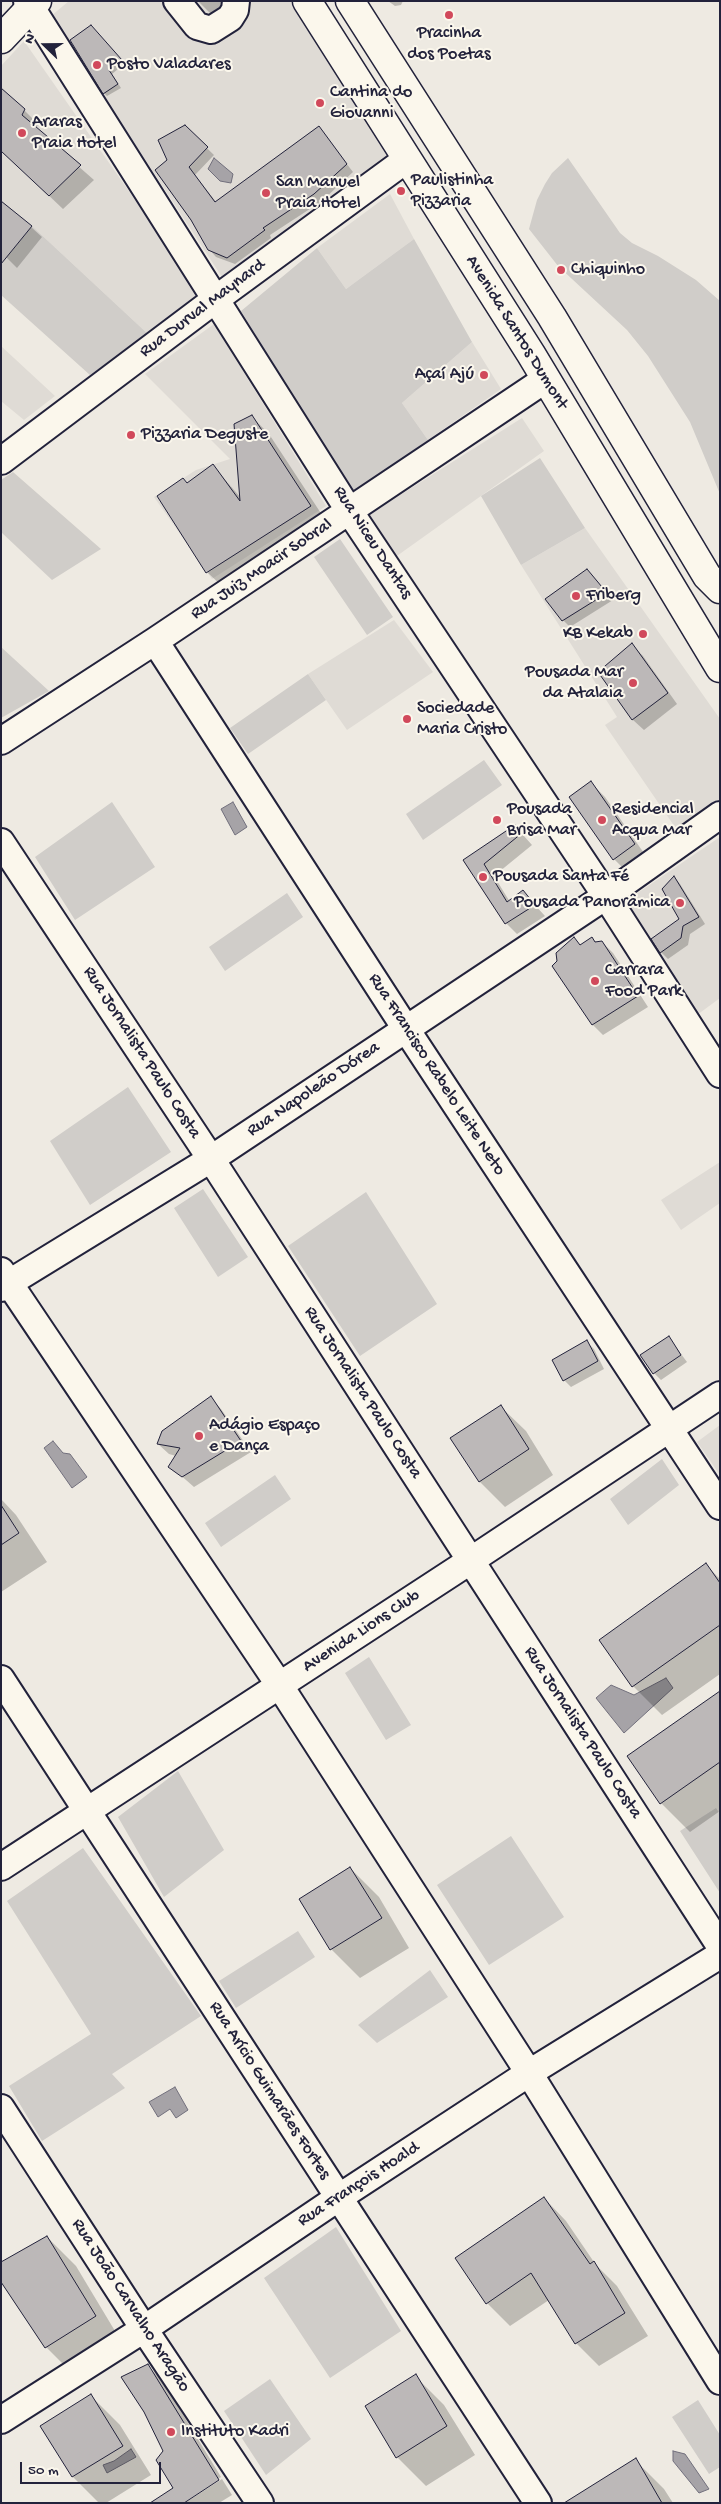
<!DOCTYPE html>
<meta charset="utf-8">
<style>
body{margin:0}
#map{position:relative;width:721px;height:2504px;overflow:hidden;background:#eeeae2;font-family:"Gochi Hand",sans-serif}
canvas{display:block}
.frame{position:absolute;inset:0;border:2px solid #22223b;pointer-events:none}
.north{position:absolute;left:20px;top:20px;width:50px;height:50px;-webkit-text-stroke:4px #fbf7ec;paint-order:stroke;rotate:292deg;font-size:14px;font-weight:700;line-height:20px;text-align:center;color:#22223b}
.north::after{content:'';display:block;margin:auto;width:18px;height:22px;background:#22223b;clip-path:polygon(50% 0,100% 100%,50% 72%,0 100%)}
.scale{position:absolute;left:20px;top:2462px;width:141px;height:22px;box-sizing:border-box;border:2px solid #22223b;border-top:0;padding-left:6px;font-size:15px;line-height:18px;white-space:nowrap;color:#22223b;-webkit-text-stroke:4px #fbf7ec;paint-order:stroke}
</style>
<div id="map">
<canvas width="721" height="2504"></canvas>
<div class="frame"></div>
<div class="north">N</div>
<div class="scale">50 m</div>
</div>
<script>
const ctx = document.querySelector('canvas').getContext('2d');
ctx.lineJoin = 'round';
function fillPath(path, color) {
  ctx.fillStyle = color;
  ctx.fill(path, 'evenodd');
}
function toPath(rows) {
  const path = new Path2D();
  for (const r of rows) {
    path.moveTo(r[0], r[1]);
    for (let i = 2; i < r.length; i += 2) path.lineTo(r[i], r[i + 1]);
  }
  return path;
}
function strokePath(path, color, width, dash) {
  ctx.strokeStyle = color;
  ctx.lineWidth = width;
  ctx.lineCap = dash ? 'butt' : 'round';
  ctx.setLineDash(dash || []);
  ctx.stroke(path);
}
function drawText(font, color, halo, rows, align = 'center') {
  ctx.font = font + ' "Gochi Hand",sans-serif';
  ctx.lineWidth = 4;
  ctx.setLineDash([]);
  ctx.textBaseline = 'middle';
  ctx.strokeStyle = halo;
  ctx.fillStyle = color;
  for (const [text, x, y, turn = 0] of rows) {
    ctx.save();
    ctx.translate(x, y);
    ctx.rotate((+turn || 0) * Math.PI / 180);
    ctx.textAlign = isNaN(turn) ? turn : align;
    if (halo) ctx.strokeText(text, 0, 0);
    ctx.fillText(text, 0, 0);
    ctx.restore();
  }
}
fillPath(toPath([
 [69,1,290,1,395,155,224,280,51,16],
 [24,41,200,293,148,334,32,226,1,262,1,66],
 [390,194,414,239,346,289,317,248],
 [214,324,326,506,212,579,154,497,196,470,230,459,145,374],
 [472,342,501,389,428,440,402,403],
 [1,346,55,396,24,420,1,401],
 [522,418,544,451,394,558,367,516],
 [585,528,720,719,720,799,677,830,605,725,617,717,521,565],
 [394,620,433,672,347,730,308,674],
 [720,837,720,998,697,1015,620,905],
 [720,1162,720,1203,681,1230,661,1200],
 [720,1425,720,1475,697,1442]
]), '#dfdbd5');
fillPath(toPath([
 [568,158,620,233,632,243,658,256,696,280,720,301,720,494,690,422,648,356,627,330,558,266,529,229,537,200,545,184,552,173],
 [32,226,148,334,90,375,1,295,1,264],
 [414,239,472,342,402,403,428,440,353,494,241,311,317,248,346,289],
 [540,458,585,528,521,565,481,496],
 [13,472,101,549,52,580,1,532,1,480],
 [340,539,393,617,367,635,314,557],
 [1,647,49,691,1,718],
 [308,674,326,700,248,754,230,728],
 [484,760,502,785,423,840,406,814],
 [112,802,155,867,75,920,35,857],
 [287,893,303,917,225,971,209,947],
 [128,1087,171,1152,90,1205,50,1141],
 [203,1189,248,1257,218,1277,174,1208],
 [366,1192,437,1304,360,1356,288,1246],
 [662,1459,679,1485,628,1525,610,1499],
 [275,1475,291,1499,221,1547,205,1523],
 [369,1657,411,1725,386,1740,345,1673],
 [178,1771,224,1850,164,1897,118,1817],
 [716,1808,720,1814,720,1893,680,1831],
 [511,1836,564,1917,489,1965,437,1885],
 [83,1848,201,2016,112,2074,125,2088,42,2141,9,2086,91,2034,7,1901],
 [298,1931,315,1957,236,2008,219,1981],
 [430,1970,448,1997,377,2043,358,2025],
 [336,2227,401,2331,330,2378,264,2278],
 [270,2379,311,2439,266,2475,224,2411],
 [698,2400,720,2435,720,2467,709,2474,672,2417]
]), '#d0cdc9');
const water = toPath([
 [214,158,233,174,231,183,220,181,208,169,214,158],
 [233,802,247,827,235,835,221,809,233,802],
 [53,1441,63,1453,70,1454,87,1477,72,1488,44,1448,53,1441],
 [666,1678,673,1688,624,1733,596,1698,611,1685,634,1695,666,1678],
 [175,2087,188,2110,176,2118,170,2109,158,2117,149,2102,175,2087],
 [131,2449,136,2457,107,2473,103,2465,114,2461,131,2449],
 [673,2451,685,2454,709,2489,699,2493,673,2461,673,2451]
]);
fillPath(water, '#a6a3a7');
strokePath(water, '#716f7c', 1);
fillPath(toPath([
 [198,1,232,1,232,2,211,14],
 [388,1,403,1,401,5,395,6],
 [94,30,124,64,112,74,121,88,107,96,104,93],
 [24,110,38,124,36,129,94,180,63,209,1,150],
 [185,127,214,155,195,175,216,202,319,128,353,172,322,201,270,235,271,238,235,264,216,257,209,249,169,160],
 [31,227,42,237,17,268,1,252],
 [252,417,269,434,328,524,225,589,207,572,213,466,241,498],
 [594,578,613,600,570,627,563,620],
 [632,645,643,656,677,704,644,730,633,720,600,672],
 [591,783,605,797,648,859,628,873,614,859],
 [515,826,532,845,494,876,510,902,523,892,545,916,517,934,506,923,465,860],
 [674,877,680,884,705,924,690,934,688,945,668,959,661,952,681,920],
 [592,938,597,943,602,942,613,953,648,1007,603,1035,593,1025,554,966,574,939,581,946],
 [669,1338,687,1362,661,1380,654,1373],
 [587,1342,594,1349,604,1369,571,1387,564,1380],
 [211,1398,221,1409,251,1452,194,1487,170,1466,176,1456,169,1454,158,1444],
 [500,1406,526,1431,553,1475,505,1507,480,1482,451,1438],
 [1,1499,16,1515,47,1562,1,1592],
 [706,1565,720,1579,720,1674,662,1715,633,1686,600,1640],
 [720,1692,720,1811,690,1832,661,1803,629,1757],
 [350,1868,379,1897,409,1948,360,1978,331,1949,301,1899],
 [544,2198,566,2221,596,2265,617,2286,648,2336,599,2366,576,2343,549,2300,510,2326,487,2303,457,2258],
 [47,2237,76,2266,124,2346,75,2376,46,2347,1,2279],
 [148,2366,162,2380,221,2477,185,2501,186,2502,222,2479,232,2495,219,2503,152,2503,174,2488,164,2451],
 [415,2376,444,2405,475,2455,426,2486,397,2457],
 [91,2396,120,2425,151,2475,106,2503,99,2503,73,2477],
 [635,2460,664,2489,673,2503,566,2503]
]), '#0003');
const building = toPath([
 [91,25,122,60,109,70,118,84,103,94,70,40,91,25],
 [1,88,25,109,22,115,81,165,49,196,1,151,1,88],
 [185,125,208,147,189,167,215,202,319,126,347,164,314,194,263,228,265,230,227,258,208,250,191,220,155,170,167,160,158,140,185,125],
 [1,201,32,226,1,264,1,201],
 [252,415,311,506,206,573,157,496,183,478,187,483,213,464,240,501,234,424,252,415],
 [587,569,607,593,562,621,545,599,587,569],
 [632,643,668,693,632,720,598,672,632,643],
 [591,781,635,844,613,860,569,797,591,781],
 [515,825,522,833,484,864,507,902,523,890,535,905,505,924,463,860,515,825],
 [674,876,699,917,683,926,681,938,660,953,651,939,679,919,662,889,674,876],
 [574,937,580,945,592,937,595,942,602,941,638,996,592,1025,552,966,557,961,556,953,574,937],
 [669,1336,681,1355,653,1374,640,1355,669,1336],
 [587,1340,598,1361,563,1381,552,1360,587,1340],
 [211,1396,241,1441,182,1477,168,1467,180,1448,157,1444,162,1431,211,1396],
 [501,1405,529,1449,479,1482,450,1438,501,1405],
 [1,1505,19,1533,1,1545,1,1505],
 [706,1563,720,1583,720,1625,632,1687,599,1640,706,1563],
 [720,1691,720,1762,660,1804,627,1756,720,1691],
 [350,1867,382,1918,330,1950,299,1899,350,1867],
 [544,2197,590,2264,594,2261,625,2313,575,2344,531,2273,486,2304,455,2258,544,2197],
 [47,2236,96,2316,45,2348,1,2282,1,2262,47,2236],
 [148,2364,219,2480,184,2503,150,2503,173,2488,156,2460,163,2451,144,2412,121,2377,148,2364],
 [416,2374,447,2426,396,2458,365,2406,416,2374],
 [91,2394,123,2446,72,2477,40,2426,91,2394],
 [636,2458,662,2503,564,2503,636,2458]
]);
fillPath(building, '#bcb8b8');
strokePath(building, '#22223b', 1);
const minor = toPath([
 [27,1,350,512,606,896,720,1074],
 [177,1,197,26,211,30,230,18,235,10,236,1],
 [1,461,216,299,407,159],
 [155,641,406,1029,720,1506],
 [1,741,155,641,546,379],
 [1,842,211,1159,720,1946],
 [1,1271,280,1686,529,2073,720,2381],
 [1,1288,211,1159,606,896,720,815],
 [1,1679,538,2503],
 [1,1867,470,1561,720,1395],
 [1,2108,144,2329,260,2503],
 [1,2420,144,2329,338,2198,529,2073,720,1955]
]);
const major = toPath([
 [307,1,531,354,720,668],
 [350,1,552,317,707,576,720,589],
 [1,39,37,1]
]);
strokePath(minor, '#22223b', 30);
strokePath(major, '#22223b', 31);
strokePath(minor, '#fbf7ec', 26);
strokePath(major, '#fbf7ec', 28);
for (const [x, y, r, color] of [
 [449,15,5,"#d1495b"],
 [97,65,5,"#d1495b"],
 [320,103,5,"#d1495b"],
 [22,133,5,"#d1495b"],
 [401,191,5,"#d1495b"],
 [266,193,5,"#d1495b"],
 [561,270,5,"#d1495b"],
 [484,375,5,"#d1495b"],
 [131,435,5,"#d1495b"],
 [576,596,5,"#d1495b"],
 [643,634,5,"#d1495b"],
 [633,683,5,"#d1495b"],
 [407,719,5,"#d1495b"],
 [497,820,5,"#d1495b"],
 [602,820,5,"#d1495b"],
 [483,877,5,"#d1495b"],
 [680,903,5,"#d1495b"],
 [595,981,5,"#d1495b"],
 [199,1436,5,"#d1495b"],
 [171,2432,5,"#d1495b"]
]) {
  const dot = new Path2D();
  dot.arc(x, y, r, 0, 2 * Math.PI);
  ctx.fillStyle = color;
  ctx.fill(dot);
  strokePath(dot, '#fbf7ec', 2);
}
drawText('18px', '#22223b', '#fbf7ec', [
 ["Pracinha",449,34,"center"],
 ["dos Poetas",449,55,"center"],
 ["Posto Valadares",107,65],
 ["Cantina do",330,93],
 ["Giovanni",330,114],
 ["Araras",32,123],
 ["Praia Hotel",32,144],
 ["Paulistinha",411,181],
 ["Pizzaria",411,202],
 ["San Manuel",276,183],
 ["Praia Hotel",276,204],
 ["Chiquinho",571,270],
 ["Açaí Ajú",474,375,"right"],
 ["Pizzaria Deguste",141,435],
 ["Friberg",586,596],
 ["KB Kekab",633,634,"right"],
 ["Pousada Mar",623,673,"right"],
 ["da Atalaia",623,694,"right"],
 ["Sociedade",417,709],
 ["Maria Cristo",417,730],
 ["Pousada",507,810],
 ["Brisa Mar",507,831],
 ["Residencial",612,810],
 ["Acqua Mar",612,831],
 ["Pousada Santa Fé",493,877],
 ["Pousada Panorâmica",670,903,"right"],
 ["Carrara",605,971],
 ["Food Park",605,992],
 ["Adágio Espaço",209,1426],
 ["e Dança",209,1447],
 ["Instituto Kadri",181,2432]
], 'left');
drawText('18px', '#22223b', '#fbf7ec', [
 ["Rua Durval Maynard",203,309,-37],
 ["Avenida Santos Dumont",516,333,58],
 ["Rua Niceu Dantas",372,543,57],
 ["Rua Juiz Moacir Sobral",262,570,-34],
 ["Rua Jornalista Paulo Costa",141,1053,57],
 ["Rua Francisco Rabelo Leite Neto",436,1075,57],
 ["Rua Napoleão Dórea",314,1090,-34],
 ["Rua Jornalista Paulo Costa",362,1393,57],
 ["Avenida Lions Club",362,1632,-33],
 ["Rua Jornalista Paulo Costa",582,1733,57],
 ["Rua Arício Guimarães Fortes",269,2091,57],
 ["Rua François Hoald",359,2185,-33],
 ["Rua João Carvalho Aragão",130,2306,57]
]);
</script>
